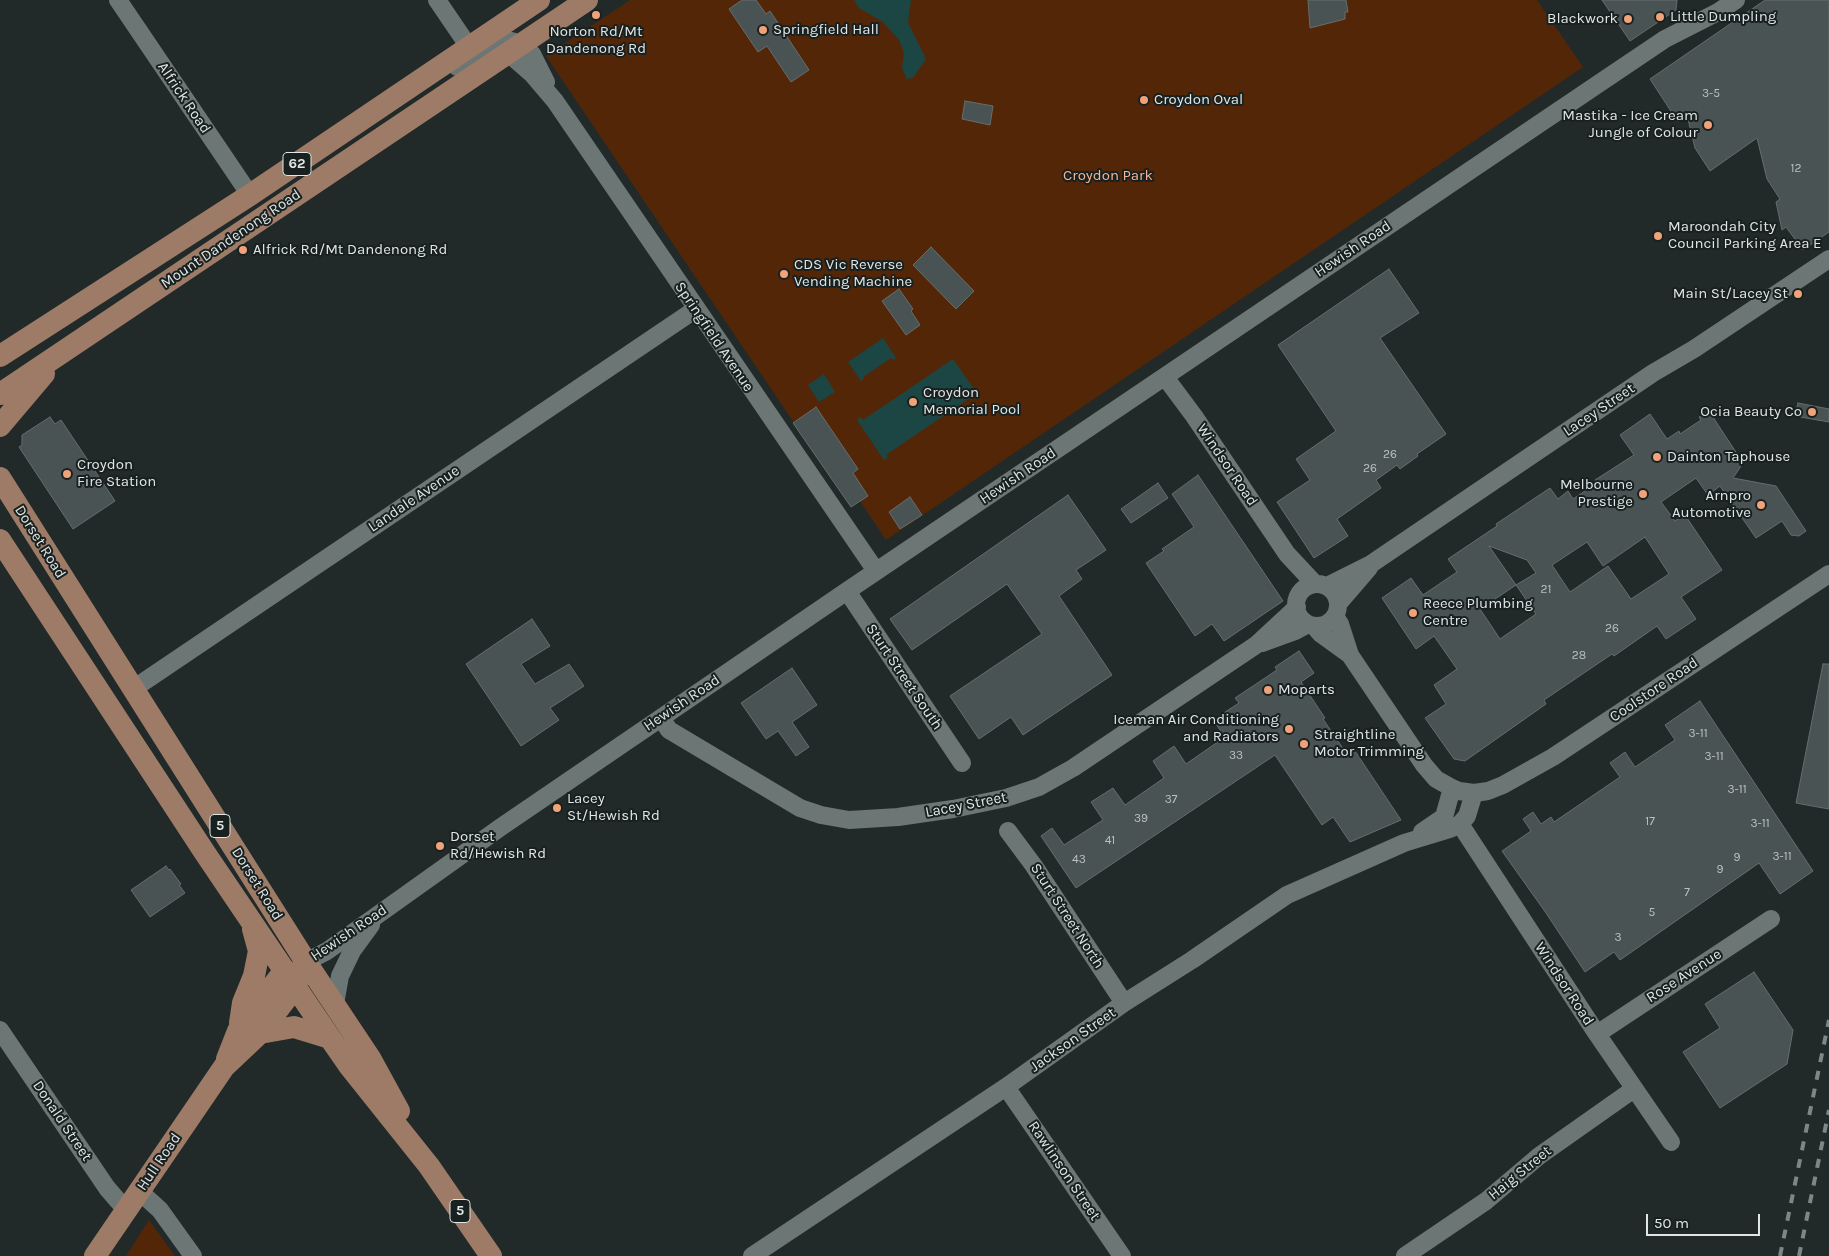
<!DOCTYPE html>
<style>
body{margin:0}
#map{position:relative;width:1829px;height:1256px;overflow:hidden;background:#212a29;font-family:Karla,sans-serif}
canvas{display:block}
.scale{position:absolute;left:1646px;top:1214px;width:114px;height:22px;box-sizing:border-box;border:2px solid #e0e6e5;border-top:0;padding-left:6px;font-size:15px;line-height:18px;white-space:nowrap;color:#e0e6e5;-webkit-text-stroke:4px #182020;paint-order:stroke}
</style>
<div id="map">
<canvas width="1829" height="1256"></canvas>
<div class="scale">50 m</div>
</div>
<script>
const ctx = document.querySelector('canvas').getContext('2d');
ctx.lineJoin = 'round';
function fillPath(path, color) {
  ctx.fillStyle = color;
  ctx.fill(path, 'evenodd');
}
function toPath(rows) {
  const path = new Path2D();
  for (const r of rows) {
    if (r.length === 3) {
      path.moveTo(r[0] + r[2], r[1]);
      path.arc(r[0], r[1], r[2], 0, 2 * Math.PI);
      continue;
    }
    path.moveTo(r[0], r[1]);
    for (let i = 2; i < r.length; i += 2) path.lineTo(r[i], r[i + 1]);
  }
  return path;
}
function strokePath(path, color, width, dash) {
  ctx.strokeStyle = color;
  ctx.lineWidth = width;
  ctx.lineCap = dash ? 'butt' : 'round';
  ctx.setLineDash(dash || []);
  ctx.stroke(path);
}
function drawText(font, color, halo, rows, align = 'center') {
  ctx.font = font + ' Karla,sans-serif';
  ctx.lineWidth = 4;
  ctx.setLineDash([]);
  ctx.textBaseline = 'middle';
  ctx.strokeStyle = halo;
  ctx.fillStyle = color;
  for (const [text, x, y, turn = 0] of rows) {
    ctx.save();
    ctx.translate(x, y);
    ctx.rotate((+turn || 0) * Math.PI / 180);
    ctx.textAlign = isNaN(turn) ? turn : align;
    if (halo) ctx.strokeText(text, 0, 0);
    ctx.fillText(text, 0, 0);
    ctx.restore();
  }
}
fillPath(toPath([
 [630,0,1537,0,1583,67,886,540,860,501,851,507,546,56],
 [149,1220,175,1256,126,1256]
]), '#542608');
fillPath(toPath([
 [854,0,911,0,908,23,926,59,913,78,907,79,902,68,904,53,899,40,883,22,859,8],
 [883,338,896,358,893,360,891,358,863,377,864,379,861,381,848,362],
 [953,359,977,393,886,455,888,458,884,460,857,420,860,417,863,420],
 [824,374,835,392,819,402,808,385]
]), '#1b4644');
const building = toPath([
 [742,0,756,0,766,14,770,11,809,70,791,82,767,46,758,52,729,9,742,0],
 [1308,0,1346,0,1348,12,1345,12,1345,19,1310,28,1308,0],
 [1602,0,1677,0,1676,10,1630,41,1602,0],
 [1765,0,1829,0,1829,232,1803,250,1786,227,1782,230,1776,202,1780,199,1767,179,1757,138,1710,171,1695,148,1687,115,1678,122,1650,79,1765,0],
 [965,101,993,106,990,125,962,119,965,101],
 [931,247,974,291,956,309,913,265,931,247],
 [1389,269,1419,313,1380,338,1446,434,1417,454,1418,456,1400,469,1397,465,1376,480,1381,488,1337,519,1348,536,1314,558,1277,502,1310,480,1296,459,1336,431,1278,345,1389,269],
 [899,289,913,309,911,311,920,325,906,335,882,301,899,289],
 [1798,403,1829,409,1829,422,1795,416,1798,403],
 [816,407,858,469,853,473,868,496,851,507,793,423,816,407],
 [1709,411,1743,463,1733,478,1776,486,1806,531,1799,536,1791,535,1782,521,1756,538,1720,486,1708,495,1696,478,1661,502,1675,521,1685,515,1722,570,1681,597,1696,619,1666,639,1657,626,1614,656,1612,654,1544,700,1546,704,1465,761,1454,759,1425,718,1446,704,1434,685,1457,669,1434,636,1416,649,1382,598,1411,578,1423,595,1457,572,1448,559,1497,526,1496,524,1550,488,1558,499,1568,491,1573,499,1597,483,1595,480,1634,455,1620,435,1650,414,1667,439,1679,431,1680,434,1701,420,1699,417,1709,411],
 [1645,537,1669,574,1631,599,1608,566,1570,592,1552,565,1587,542,1603,566,1645,537],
 [1489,546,1527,560,1536,573,1516,585,1536,614,1500,639,1480,609,1516,585,1489,546],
 [50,417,55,424,61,420,115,501,73,529,19,447,22,445,22,435,50,417],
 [1198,475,1283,601,1224,641,1212,624,1195,636,1146,563,1164,551,1162,549,1194,527,1172,494,1198,475],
 [1158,483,1168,498,1131,523,1121,509,1158,483],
 [1068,495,1106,550,1076,570,1082,579,1059,596,1112,675,1023,735,1011,717,979,739,950,696,1042,634,1007,584,912,650,890,619,1068,495],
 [910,497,922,515,900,529,889,512,910,497],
 [532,619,550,646,521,664,535,684,569,664,584,686,550,708,559,720,521,746,466,664,532,619],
 [1299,651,1314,673,1301,682,1325,718,1323,719,1346,753,1353,748,1401,820,1350,842,1333,817,1322,825,1275,755,1076,888,1041,836,1052,828,1064,845,1103,820,1091,802,1113,788,1125,805,1164,778,1153,761,1174,746,1186,764,1225,737,1213,720,1239,703,1235,698,1277,670,1275,667,1299,651],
 [1823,664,1829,664,1829,809,1796,803,1823,664],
 [792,668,817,705,792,722,809,747,796,756,778,731,766,739,741,703,792,668],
 [1700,701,1813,871,1780,894,1759,863,1620,960,1614,952,1585,972,1546,913,1502,851,1531,831,1523,819,1533,812,1541,824,1551,817,1554,822,1620,777,1610,763,1625,752,1635,767,1675,740,1665,725,1700,701],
 [166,866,169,870,170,869,181,884,179,885,185,893,150,917,131,890,166,866],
 [1754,972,1793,1030,1787,1064,1720,1108,1683,1052,1720,1028,1705,1004,1754,972]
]);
fillPath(building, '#4a5353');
strokePath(building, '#646e6d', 1);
strokePath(toPath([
 [118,0,250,195],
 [437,0,469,47],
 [508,53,532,74,555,101,876,571],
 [457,67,503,40,511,41,522,44,532,54,546,82],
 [1165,377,1194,416,1287,554,1315,584],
 [1317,605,21],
 [1327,586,1371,564,1653,373,1694,349,1829,259],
 [847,591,962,763],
 [1338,604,1369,568],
 [1335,616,1340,624,1350,655,1424,765,1436,779,1452,788,1459,791,1474,793,1488,791,1503,785,1553,757,1829,574],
 [1314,626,1321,634,1350,655],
 [1262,643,1295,631,1308,624],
 [133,689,696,309],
 [661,718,669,730,800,808,821,815,849,820,898,817,953,809,1006,798,1039,787,1073,768,1256,645,1297,607],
 [1460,824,1597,1034,1671,1142],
 [1008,831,1034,866,1124,1003],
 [1422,832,1444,817,1452,788],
 [306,962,327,951,501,827,847,591,1613,74,1665,39,1718,12,1736,0],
 [335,1004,340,976,352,951,371,925],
 [0,1030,107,1188,126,1210],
 [1597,1034,1771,919],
 [1006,1087,1122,1256],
 [139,1191,160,1210,193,1256],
 [752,1256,1006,1087,1124,1003,1192,960,1287,895,1404,843,1450,829,1460,824,1467,816,1474,793],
 [1405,1256,1486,1201,1539,1156,1634,1089]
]), '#6c7675', 18);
strokePath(toPath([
 [0,356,250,195,539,0],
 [0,394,587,0],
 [0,426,44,374],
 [0,478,306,962,370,1058,399,1111],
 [0,540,205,853,330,1038,350,1067,429,1166,491,1256],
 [240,1023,243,1003,254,976,259,951,253,929],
 [260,1033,294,1027,330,1038],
 [227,1059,238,1031,285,970],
 [95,1256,224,1067,260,1033,295,987,300,975]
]), '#9d7b67', 22);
strokePath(toPath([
 [1780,1256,1829,1020],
 [1799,1256,1829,1110]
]), '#7f8786', 4, [9, 9]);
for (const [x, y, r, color] of [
 [596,15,5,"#f0a279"],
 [1660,17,5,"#f0a279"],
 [1628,19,5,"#f0a279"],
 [763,30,5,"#f0a279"],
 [1144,100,5,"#f0a279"],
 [1708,125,5,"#f0a279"],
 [1658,236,5,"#f0a279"],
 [243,250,5,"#f0a279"],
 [784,274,5,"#f0a279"],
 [1798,294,5,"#f0a279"],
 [913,402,5,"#f0a279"],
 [1812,412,5,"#f0a279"],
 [1657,457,5,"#f0a279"],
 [67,474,5,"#f0a279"],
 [1643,494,5,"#f0a279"],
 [1761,505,5,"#f0a279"],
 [1413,613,5,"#f0a279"],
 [1268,690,5,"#f0a279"],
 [1289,729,5,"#f0a279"],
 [1304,744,5,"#f0a279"],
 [557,808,5,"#f0a279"],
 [440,846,5,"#f0a279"]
]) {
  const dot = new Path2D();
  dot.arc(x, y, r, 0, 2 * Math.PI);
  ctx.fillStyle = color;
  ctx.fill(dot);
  strokePath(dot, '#182020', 2);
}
drawText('12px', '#bac1c0', null, [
 ["3-5",1711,94],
 ["12",1796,169],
 ["26",1390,455],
 ["26",1370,469],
 ["21",1546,590],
 ["26",1612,629],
 ["28",1579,656],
 ["3-11",1698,734],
 ["33",1236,756],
 ["3-11",1714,757],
 ["3-11",1737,790],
 ["37",1171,800],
 ["39",1141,819],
 ["17",1650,822],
 ["3-11",1760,824],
 ["41",1110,841],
 ["3-11",1782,857],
 ["9",1737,858],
 ["43",1079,860],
 ["9",1720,870],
 ["7",1687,893],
 ["5",1652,913],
 ["3",1618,938]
]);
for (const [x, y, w] of [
 [297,164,28],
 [220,826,20],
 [460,1211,20]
]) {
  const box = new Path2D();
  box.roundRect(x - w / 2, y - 11.5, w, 23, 4);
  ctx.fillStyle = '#182020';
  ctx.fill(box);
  strokePath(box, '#e0e6e5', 1);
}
drawText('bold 14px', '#e0e6e5', null, [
 ["62",297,164],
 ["5",220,826],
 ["5",460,1211]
]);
drawText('15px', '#e0e6e5', '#182020', [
 ["Little Dumpling",1670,17],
 ["Blackwork",1618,19,"right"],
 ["Springfield Hall",773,30],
 ["Norton Rd/Mt",596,32,"center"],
 ["Dandenong Rd",596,49,"center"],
 ["Croydon Oval",1154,100],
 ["Mastika - Ice Cream",1698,116,"right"],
 ["Jungle of Colour",1698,133,"right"],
 ["Maroondah City",1668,227],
 ["Council Parking Area E",1668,244],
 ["Alfrick Rd/Mt Dandenong Rd",253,250],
 ["CDS Vic Reverse",794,265],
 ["Vending Machine",794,282],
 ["Main St/Lacey St",1788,294,"right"],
 ["Croydon",923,393],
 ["Memorial Pool",923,410],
 ["Ocia Beauty Co",1802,412,"right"],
 ["Dainton Taphouse",1667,457],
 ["Croydon",77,465],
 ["Fire Station",77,482],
 ["Melbourne",1633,485,"right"],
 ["Prestige",1633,502,"right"],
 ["Arnpro",1751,496,"right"],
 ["Automotive",1751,513,"right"],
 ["Reece Plumbing",1423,604],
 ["Centre",1423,621],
 ["Moparts",1278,690],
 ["Iceman Air Conditioning",1279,720,"right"],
 ["and Radiators",1279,737,"right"],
 ["Straightline",1314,735],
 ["Motor Trimming",1314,752],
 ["Lacey",567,799],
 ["St/Hewish Rd",567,816],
 ["Dorset",450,837],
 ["Rd/Hewish Rd",450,854]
], 'left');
drawText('15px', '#e0e6e5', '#182020', [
 ["Alfrick Road",184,98,56],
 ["Mount Dandenong Road",231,239,-34],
 ["Hewish Road",1353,249,-34],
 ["Springfield Avenue",714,337,56],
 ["Lacey Street",1599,410,-34],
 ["Windsor Road",1227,465,56],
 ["Hewish Road",1018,476,-34],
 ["Landale Avenue",414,499,-34],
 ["Dorset Road",40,542,58],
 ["Sturt Street South",904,677,56],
 ["Coolstore Road",1654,690,-34],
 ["Hewish Road",682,703,-34],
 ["Lacey Street",966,805,-11],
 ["Dorset Road",257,884,58],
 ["Sturt Street North",1067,916,57],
 ["Hewish Road",349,933,-34],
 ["Rose Avenue",1684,976,-33],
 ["Windsor Road",1564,984,57],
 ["Jackson Street",1073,1040,-35],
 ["Donald Street",62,1121,56],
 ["Hull Road",159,1162,-56],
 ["Rawlinson Street",1064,1171,56],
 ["Haig Street",1520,1173,-39]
]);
drawText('15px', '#f7b592', '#182020', [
 ["Croydon Park",1108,176]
]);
</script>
